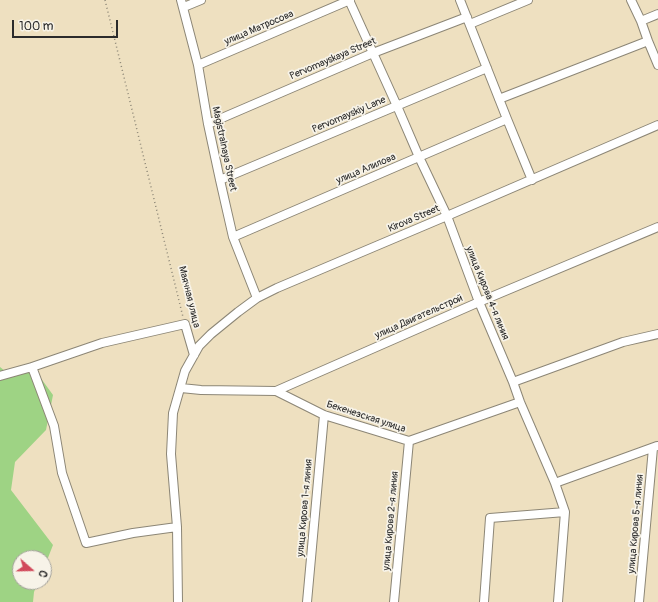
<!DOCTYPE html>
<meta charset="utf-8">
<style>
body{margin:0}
#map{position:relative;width:658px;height:602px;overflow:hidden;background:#eee0c0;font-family:Pangolin,sans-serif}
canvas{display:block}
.north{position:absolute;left:12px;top:550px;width:40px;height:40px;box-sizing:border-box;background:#f7f3e8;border:1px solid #a5a39c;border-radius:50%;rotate:110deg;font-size:11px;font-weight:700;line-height:16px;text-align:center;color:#2b2b2b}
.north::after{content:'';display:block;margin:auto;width:14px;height:18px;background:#d1495b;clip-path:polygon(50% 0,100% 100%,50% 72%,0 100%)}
.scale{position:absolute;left:12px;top:20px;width:106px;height:18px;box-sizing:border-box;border:2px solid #2b2b2b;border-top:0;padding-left:5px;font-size:12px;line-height:14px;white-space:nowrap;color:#2b2b2b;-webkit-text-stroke:3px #f7f3e8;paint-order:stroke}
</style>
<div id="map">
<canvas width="658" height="602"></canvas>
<div class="north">С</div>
<div class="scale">100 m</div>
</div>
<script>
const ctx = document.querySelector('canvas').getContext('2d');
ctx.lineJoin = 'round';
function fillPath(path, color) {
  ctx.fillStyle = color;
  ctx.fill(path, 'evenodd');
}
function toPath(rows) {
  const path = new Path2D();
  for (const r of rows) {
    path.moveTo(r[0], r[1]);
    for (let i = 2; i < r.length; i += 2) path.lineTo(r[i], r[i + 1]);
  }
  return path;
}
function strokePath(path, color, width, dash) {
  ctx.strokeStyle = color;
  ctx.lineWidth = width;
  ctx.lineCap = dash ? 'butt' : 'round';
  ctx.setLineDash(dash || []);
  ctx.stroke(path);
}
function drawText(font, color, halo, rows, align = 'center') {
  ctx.font = font + ' Pangolin,sans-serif';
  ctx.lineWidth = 3.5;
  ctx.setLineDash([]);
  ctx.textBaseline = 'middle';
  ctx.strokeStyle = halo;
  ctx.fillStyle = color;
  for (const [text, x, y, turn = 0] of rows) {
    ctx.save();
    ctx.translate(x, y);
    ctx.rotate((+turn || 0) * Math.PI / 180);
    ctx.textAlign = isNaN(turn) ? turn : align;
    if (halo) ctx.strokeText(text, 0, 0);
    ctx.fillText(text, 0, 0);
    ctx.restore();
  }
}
fillPath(toPath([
 [32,366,53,395,46,430,15,462,11,490,53,545,44,568,44,558,20,558,20,582,38,582,34,592,33,602,0,602,0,367,10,375]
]), '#9ed384');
const street = toPath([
 [181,0,198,65,208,124,220,180,233,237,257,298],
 [349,0,397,106,419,157,447,216,479,302,513,382,520,402,555,483,565,512,558,602],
 [460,0,507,119,532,180],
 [631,0,641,21,648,41,658,65],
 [184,7,201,0],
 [641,21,658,14],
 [470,24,528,0],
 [198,65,350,0],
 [499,99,648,41],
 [208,124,373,53,467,17],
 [220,180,487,68],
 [233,237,507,119],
 [32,367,54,426,62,473,86,543,133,533,177,527],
 [0,376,32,367,102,343,185,324,194,355],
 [513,382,623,342,658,334],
 [181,388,201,390,276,391,479,302,658,227],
 [276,391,324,415,409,441,520,402],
 [555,483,657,446],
 [178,602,177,527,171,454,173,413,185,371,199,346,211,334,238,312,257,298,277,288,447,216,658,125],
 [307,602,324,415],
 [394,602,409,441],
 [484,602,490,518,565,512],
 [639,602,653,448]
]);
strokePath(street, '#8c8676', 10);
strokePath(toPath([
 [105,0,183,317]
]), '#8c8676', 1.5, [1, 3]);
strokePath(street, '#fff', 8);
drawText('10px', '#2b2b2b', '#f7f3e8', [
 ["улица Матросова",259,28,-23],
 ["Pervomayskaya Street",333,59,-23],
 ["Pervomayskiy Lane",349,115,-23],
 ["Magistralnaya Street",224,149,78],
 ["улица Алилова",366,169,-23],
 ["Kirova Street",414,219,-23],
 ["улица Кирова 4-я линия",487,293,68],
 ["Маячная улица",189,297,76],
 ["улица Двигательстрой",419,317,-24],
 ["Бекенезская улица",366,417,18],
 ["улица Кирова 1-я линия",305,508,-85],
 ["улица Кирова 2-я линия",391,521,-85],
 ["улица Кирова 5-я линия",636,524,-85]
]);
</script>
